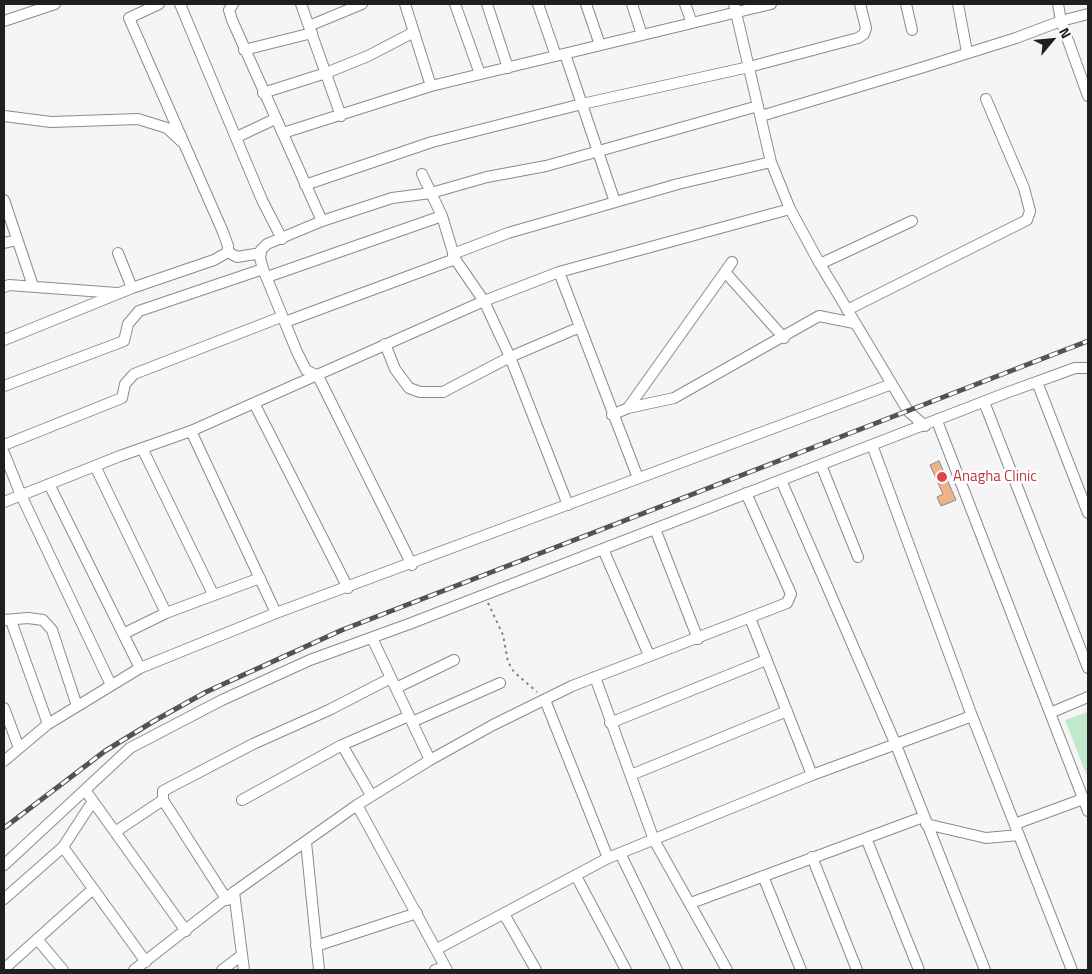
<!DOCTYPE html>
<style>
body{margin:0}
#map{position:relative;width:1092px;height:974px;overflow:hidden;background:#f5f5f7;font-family:"Titillium Web",sans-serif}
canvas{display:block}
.frame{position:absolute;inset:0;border:5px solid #1f1f20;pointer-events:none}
.north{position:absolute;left:1027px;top:15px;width:50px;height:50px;-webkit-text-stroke:4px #fff;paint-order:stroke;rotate:62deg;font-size:14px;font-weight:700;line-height:20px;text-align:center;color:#1f1f20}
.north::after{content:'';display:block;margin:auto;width:18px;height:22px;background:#1f1f20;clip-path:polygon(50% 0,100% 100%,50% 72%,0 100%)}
</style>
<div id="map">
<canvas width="1092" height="974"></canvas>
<div class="frame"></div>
<div class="north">N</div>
</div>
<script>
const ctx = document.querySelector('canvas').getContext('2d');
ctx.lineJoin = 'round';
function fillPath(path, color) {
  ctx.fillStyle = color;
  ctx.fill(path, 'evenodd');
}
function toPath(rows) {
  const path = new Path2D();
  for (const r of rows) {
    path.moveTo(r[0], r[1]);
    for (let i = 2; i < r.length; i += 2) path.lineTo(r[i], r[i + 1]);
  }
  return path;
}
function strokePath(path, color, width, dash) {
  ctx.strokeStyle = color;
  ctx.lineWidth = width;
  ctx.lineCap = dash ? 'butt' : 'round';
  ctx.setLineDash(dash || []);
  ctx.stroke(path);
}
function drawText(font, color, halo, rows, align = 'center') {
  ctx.font = font + ' "Titillium Web",sans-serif';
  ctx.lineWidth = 5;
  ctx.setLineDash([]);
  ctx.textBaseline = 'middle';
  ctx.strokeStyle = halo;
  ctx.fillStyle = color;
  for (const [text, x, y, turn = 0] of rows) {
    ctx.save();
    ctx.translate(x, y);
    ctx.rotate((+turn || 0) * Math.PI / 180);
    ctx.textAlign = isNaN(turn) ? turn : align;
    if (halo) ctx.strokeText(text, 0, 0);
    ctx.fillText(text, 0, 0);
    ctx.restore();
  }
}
fillPath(toPath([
 [1088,712,1088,779,1065,720]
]), '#c2e8cb');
const building = toPath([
 [939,461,956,500,941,506,937,497,943,494,930,465,939,461]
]);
fillPath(building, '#edb489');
strokePath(building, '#8b8988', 1);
const minor = toPath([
 [180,4,262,200,282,239],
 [233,4,229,10,232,20,322,221],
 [301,4,341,116],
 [405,4,431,86],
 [455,4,480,74],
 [487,4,508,68],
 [538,4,556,56],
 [586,4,600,45],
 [632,4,642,35],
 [685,4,692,23],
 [734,4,771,162,790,209,820,264,908,411,925,426],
 [906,4,912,30],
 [958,4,967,52],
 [1058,4,1061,21,1088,96],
 [4,21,55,4],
 [309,26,362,4],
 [244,50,312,33],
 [565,54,615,202],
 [263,93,326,73,368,56,414,32],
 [4,116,51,122,138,119,167,128,181,141],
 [761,116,924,67,1016,38,1061,21,1088,14],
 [283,133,431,86,771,4],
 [237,137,275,119],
 [422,174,442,216,455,259,484,301,510,357,568,505],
 [305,185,432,142,582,104,749,67,858,38,864,34,866,28,860,4],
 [4,200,33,286],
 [4,243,17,240],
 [228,252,237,257,261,253],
 [118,253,132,288],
 [453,254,508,233,678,184,771,162],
 [820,264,912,221],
 [559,272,638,478],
 [725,272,784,338],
 [267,277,442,216],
 [4,287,9,285,117,293],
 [847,310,1027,220,1030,211,1024,188,986,99],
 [285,322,455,259],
 [4,340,132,288,214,260,228,252,228,246,223,232,129,18,159,4],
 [385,344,395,369,409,388,420,392,443,392,510,357,580,327],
 [1037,382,1088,513],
 [4,386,124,341,128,324,139,311,263,269],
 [984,402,1088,668],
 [628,408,674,398,819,316,854,323],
 [612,415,628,408,732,262],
 [937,421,1088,811],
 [191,431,276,613],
 [4,445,122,398,125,384,134,374,281,317],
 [872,445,972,716,1072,970],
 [142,448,213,594],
 [4,453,21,495,111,685],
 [821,465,858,557],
 [95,466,166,613],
 [781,480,896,745,985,970],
 [49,484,140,668],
 [4,502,120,456,191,431,254,403],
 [655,529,698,639],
 [603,549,649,655],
 [412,565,318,376,306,370,297,352,263,269,260,258,261,250,267,244,322,221,392,198,431,193,487,177,546,166,758,106],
 [348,588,254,403,484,301,559,272,790,209],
 [750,618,812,775],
 [4,620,28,618,43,620,52,630,77,706],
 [11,621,48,724],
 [123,634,166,613,260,578],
 [372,638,430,760],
 [595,677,654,840,727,970],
 [396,688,454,660],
 [545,700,608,858],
 [4,708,19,748],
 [1050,713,1088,697],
 [412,722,500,683],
 [610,723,766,660],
 [342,745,371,795],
 [4,761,48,724,140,668,276,613,892,384],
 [631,775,787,711],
 [85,790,186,931],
 [242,800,342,745,409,716],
 [357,805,447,970],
 [926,824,986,838,1019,835],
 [1015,824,1083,799],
 [115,832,163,800],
 [866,838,919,970],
 [306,842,319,970],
 [63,847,146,962],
 [620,853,677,970],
 [812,857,857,970],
 [4,865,130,748,222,700,310,660,409,624,1006,393,1075,368,1088,368],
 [576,876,626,970],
 [763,876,801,970],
 [234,892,244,970],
 [4,899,63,847,93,801],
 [227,900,163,800,163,791,253,744,329,710,391,678],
 [691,903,923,817],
 [504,914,536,970],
 [37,939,63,970],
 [316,946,417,913],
 [437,949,608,858,812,775,972,716],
 [4,969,93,889],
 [134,970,234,892,357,805,430,760,493,725,572,686,787,603,791,594,746,493],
 [222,970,242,955],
 [435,970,445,967]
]);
strokePath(minor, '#8b8b8d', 12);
strokePath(toPath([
 [488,603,503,635,508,662,514,672,537,692]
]), '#808081', 2, [2.5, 4]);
strokePath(minor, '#fff', 10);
const rail = toPath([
 [4,828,105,751,154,721,206,692,342,630,1088,341]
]);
strokePath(rail, '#535354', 5);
strokePath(rail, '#fff', 3, [9]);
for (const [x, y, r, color] of [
 [942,477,6,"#e0444e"]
]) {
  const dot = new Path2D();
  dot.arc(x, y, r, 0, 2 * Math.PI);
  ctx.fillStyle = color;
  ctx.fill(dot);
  strokePath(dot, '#fff', 2);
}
drawText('15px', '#be3a42', '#fff', [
 ["Anagha Clinic",953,477]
], 'left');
</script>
